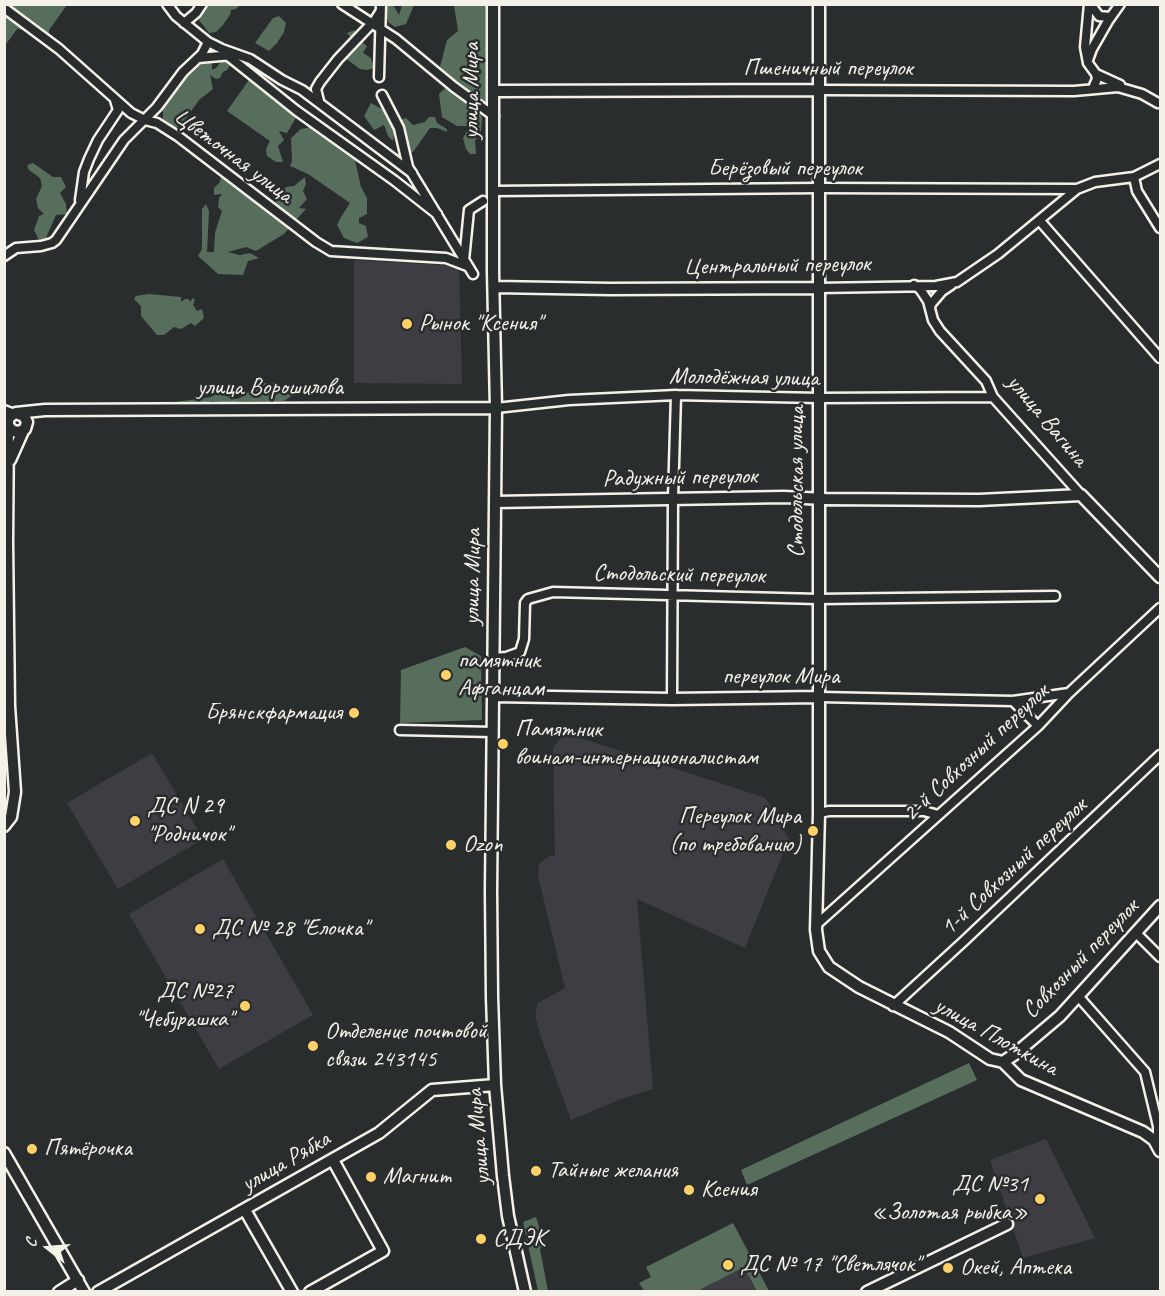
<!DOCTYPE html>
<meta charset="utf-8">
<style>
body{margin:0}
#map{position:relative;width:1165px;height:1296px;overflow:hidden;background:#2a2d2e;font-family:Caveat,sans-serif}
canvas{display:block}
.frame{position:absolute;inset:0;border:6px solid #f4f1e8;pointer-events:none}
.north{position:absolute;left:18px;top:1218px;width:60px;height:60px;-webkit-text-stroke:4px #2a2d2e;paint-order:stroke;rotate:287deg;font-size:16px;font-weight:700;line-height:24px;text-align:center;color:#f4f1e8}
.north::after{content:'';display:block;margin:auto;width:21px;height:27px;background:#f4f1e8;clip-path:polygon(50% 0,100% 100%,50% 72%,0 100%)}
</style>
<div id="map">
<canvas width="1165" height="1296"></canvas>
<div class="frame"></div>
<div class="north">С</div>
</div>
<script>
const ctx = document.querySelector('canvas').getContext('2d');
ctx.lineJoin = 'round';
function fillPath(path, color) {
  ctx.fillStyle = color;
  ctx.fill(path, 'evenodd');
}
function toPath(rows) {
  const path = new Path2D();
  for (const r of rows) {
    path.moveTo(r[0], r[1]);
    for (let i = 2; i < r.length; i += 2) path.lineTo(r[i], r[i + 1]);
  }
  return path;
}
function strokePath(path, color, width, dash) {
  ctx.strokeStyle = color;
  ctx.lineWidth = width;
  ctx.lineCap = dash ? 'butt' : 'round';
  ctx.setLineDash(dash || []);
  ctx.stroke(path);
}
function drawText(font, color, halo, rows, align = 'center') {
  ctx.font = font + ' Caveat,sans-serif';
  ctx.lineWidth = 5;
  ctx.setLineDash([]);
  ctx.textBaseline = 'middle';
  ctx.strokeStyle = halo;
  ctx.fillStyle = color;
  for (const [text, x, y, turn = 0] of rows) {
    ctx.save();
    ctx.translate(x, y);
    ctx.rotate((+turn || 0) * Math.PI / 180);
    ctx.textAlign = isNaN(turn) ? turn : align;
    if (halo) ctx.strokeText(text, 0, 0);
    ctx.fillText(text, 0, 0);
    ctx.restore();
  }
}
fillPath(toPath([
 [354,260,459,266,462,384,354,383],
 [565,733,766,798,789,839,745,948,637,899,653,1089,621,1099,571,1120,542,1040,535,1016,538,1003,565,988,538,876,539,864,547,857,555,855,553,748],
 [152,753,203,839,118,889,67,803],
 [223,859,313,1015,219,1069,129,914],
 [1046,1139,1095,1238,1023,1258,990,1160],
 [742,1241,769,1291,659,1292]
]), '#3d3d43');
fillPath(toPath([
 [4,5,67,5,49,30,49,37,38,36,33,38,29,31,17,29,6,44,4,43],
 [206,5,240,5,236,9,231,10,230,15,222,26,216,32,209,33,199,20],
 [384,5,393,5,399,15,402,5,414,5,406,24,395,27,388,22],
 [454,5,486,5,486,102,477,101,440,67,447,40,458,31],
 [279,16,286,23,284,32,277,43,269,51,255,43,273,18],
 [355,30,354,36,367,46,363,53,371,58,374,68,367,70,360,69,341,55,346,51,355,50,356,44,347,33],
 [225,57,231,64,227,70,223,72,220,78,216,79,210,75,213,89,199,100,182,124,176,128,163,119,163,106,167,92,199,59,212,60,212,70,216,68],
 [249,80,260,85,261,91,268,89,273,95,272,100,285,106,297,116,287,133,279,131,284,140,278,146,283,162,276,162,267,156,266,149,270,141,227,111],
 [446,87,475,107,482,117,481,131,475,141,476,154,470,154,466,149,463,138,470,126,457,126,442,117,439,94],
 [371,103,382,109,390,121,394,132,393,141,388,136,384,125,374,130,364,116],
 [429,117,435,117,437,123,447,129,447,132,437,128,430,128,413,152,407,155,401,120,406,118,413,125,425,122],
 [311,127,342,145,355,160,361,187,367,198,367,214,359,218,359,223,366,226,368,237,357,243,344,238,337,225,341,217,350,203,308,174,290,166,292,161,291,138,301,129],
 [33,163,53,177,61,177,66,187,60,193,66,204,67,214,56,215,46,238,39,240,34,230,39,216,44,214,38,208,36,199,42,186,40,178,29,170,27,165],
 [225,174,290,227,284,234,256,251,246,247,228,252,240,255,250,253,259,258,248,261,243,275,218,274,198,256,202,249,202,209,206,204,209,211,207,252,214,252,215,233,222,211,218,207,219,198,222,194,214,195,214,188,220,182,221,176],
 [305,177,306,184,303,191,307,199,299,208,306,209,297,219,291,218,275,202,286,187,294,186],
 [149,294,181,297,181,302,185,299,189,299,190,302,193,298,195,300,193,305,197,311,202,309,204,318,195,326,191,323,181,329,174,327,164,335,157,335,141,316,141,306,134,299,136,296],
 [260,383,274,383,279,387,290,390,294,394,284,401,241,401,229,403,212,401,204,403,176,402,211,397,222,390,235,399,240,398],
 [465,647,481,656,482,720,400,723,401,670],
 [969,1063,977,1080,747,1185,741,1170],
 [536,1217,544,1243,540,1249,548,1291,538,1291,523,1222],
 [733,1223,769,1291,757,1291,744,1267,697,1291,644,1291,639,1283,651,1277,646,1267]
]), '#566e5b');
const street = toPath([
 [167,4,176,16,208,42,222,49,250,59,282,80,302,90,412,173],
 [342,4,396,39,454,87,494,116],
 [1089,4,1085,47,1088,63,1096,74,1097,79,1093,88],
 [1090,4,1099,16,1110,17],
 [4,8,59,49,131,113,145,120,157,123,179,137,316,242,331,251,446,258,467,266],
 [184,23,196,13,202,4],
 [227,55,297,111,395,181,437,214],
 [198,58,232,55],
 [1088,60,1092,49,1108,21,1120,4],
 [1096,74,1120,85],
 [379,77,381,4],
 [820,90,1074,91,1118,87,1142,94,1158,103],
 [382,95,399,128,408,167,473,274],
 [319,101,316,89,320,82,338,59,375,20,380,12],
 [1134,177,1137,191,1160,228],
 [493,191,819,188,1077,189],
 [80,200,84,172,89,159,98,140,118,110,115,100],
 [1040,221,1160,358],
 [4,256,16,248,41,246,52,243,56,240,124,140,157,107,183,72,202,54,208,42],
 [464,260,469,210,483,201],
 [914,285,920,289,928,301,933,320,940,331,986,381,993,397,1081,495],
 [818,288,936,286,957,282,998,254,1077,189,1095,182,1134,177,1160,164],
 [930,308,931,304,942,291,951,285],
 [496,408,569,400,676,395,818,398,993,397],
 [4,410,14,414],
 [494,658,506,657,520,652,524,639,525,603,528,599,553,592,818,599,1055,596],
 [819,697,1013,701,1069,693],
 [672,699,673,499,676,395],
 [1013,701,1038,726],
 [400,730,493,732],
 [819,813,829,811,924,811,938,815],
 [816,925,1038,726,1069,693,1160,608],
 [1136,933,1160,957],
 [1078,996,1145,1072,1158,1126,1158,1145],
 [893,1006,964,941,1160,755]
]);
const secondary = toPath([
 [493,4,493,272,496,408,491,891,492,997,495,1085,503,1176,508,1216,525,1292],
 [819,4,819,813,816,930,819,951,829,967,859,987,949,1032,990,1059,1003,1062,1021,1080,1143,1132,1154,1140,1160,1151],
 [494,91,820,90],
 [494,287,610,289,818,288],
 [16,413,24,416,27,422,25,429,19,432,13,431,8,426,8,419,12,415,16,413,45,410,496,408],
 [10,460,23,431],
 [495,502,784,497,825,499,979,500,1081,495,1160,577],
 [493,696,672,699,819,697],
 [4,826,11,817,15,792,9,706,7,542,8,426],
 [1003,1062,1015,1054,1060,1016,1160,906],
 [4,1153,84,1292],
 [245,1210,292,1292],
 [59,1292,78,1280],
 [98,1292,379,1133,432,1090,495,1085],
 [310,1292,383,1251,333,1160],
 [867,1292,1007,1224]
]);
strokePath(street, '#f4f1e8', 13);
strokePath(secondary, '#f4f1e8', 15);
strokePath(street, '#2a2d2e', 8);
strokePath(secondary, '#2a2d2e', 10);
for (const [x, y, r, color] of [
 [407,324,6,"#ffd166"],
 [446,675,6,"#ffd166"],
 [354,713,6,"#ffd166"],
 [503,744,6,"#ffd166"],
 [135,821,6,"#ffd166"],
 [813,831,6,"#ffd166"],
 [451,845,6,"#ffd166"],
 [200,929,6,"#ffd166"],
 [245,1006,6,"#ffd166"],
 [313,1046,6,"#ffd166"],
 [32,1149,6,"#ffd166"],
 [536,1171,6,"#ffd166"],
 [371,1177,6,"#ffd166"],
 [689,1190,6,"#ffd166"],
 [1040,1199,6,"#ffd166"],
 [481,1239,6,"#ffd166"],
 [728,1265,6,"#ffd166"],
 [948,1268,6,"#ffd166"]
]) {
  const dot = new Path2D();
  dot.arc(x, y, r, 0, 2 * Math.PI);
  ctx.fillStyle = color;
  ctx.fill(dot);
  strokePath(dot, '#2a2d2e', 2);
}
drawText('24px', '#f4f1e8', '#2a2d2e', [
 ["Пшеничный переулок",828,69],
 ["улица Мира",472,91,-90],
 ["Цветочная улица",233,156,37],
 ["Берёзовый переулок",785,169],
 ["Центральный переулок",777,266,-1],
 ["Молодёжная улица",744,378,1],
 ["улица Ворошилова",270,388],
 ["улица Вагина",1047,421,50],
 ["Радужный переулок",680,478,-1],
 ["Стодольская улица",797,482,-90],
 ["Стодольский переулок",679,575,1],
 ["улица Мира",473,577,-89],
 ["переулок Мира",781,677],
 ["2-й Совхозный переулок",976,753,-43],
 ["1-й Совхозный переулок",1014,867,-43],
 ["Совхозный переулок",1081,959,-46],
 ["улица Плоткина",996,1037,29],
 ["улица Мира",479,1137,-95],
 ["улица Рябка",286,1162,-30]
]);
drawText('24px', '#f4f1e8', '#2a2d2e', [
 ["Рынок \"Ксения\"",419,324],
 ["памятник",458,661],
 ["Афганцам",458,689],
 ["Брянскфармация",342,713,"right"],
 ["Памятник",515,730],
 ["воинам‐интернационалистам",515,758],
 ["ДС N 29",147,807],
 ["\"Родничок\"",147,835],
 ["Переулок Мира",801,817,"right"],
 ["(по требованию)",801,845,"right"],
 ["Ozon",463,845],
 ["ДС № 28 \"Елочка\"",212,929],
 ["ДС №27",233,992,"right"],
 ["\"Чебурашка\"",233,1020,"right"],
 ["Отделение почтовой",325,1032],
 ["связи 243145",325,1060],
 ["Пятёрочка",44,1149],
 ["Тайные желания",548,1171],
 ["Магнит",383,1177],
 ["ДС №31",1028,1185,"right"],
 ["«Золотая рыбка»",1028,1213,"right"],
 ["Ксения",701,1190],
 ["СДЭК",493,1239],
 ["ДС № 17 \"Светлячок\"",740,1265],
 ["Окей, Аптека",960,1268]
], 'left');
</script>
